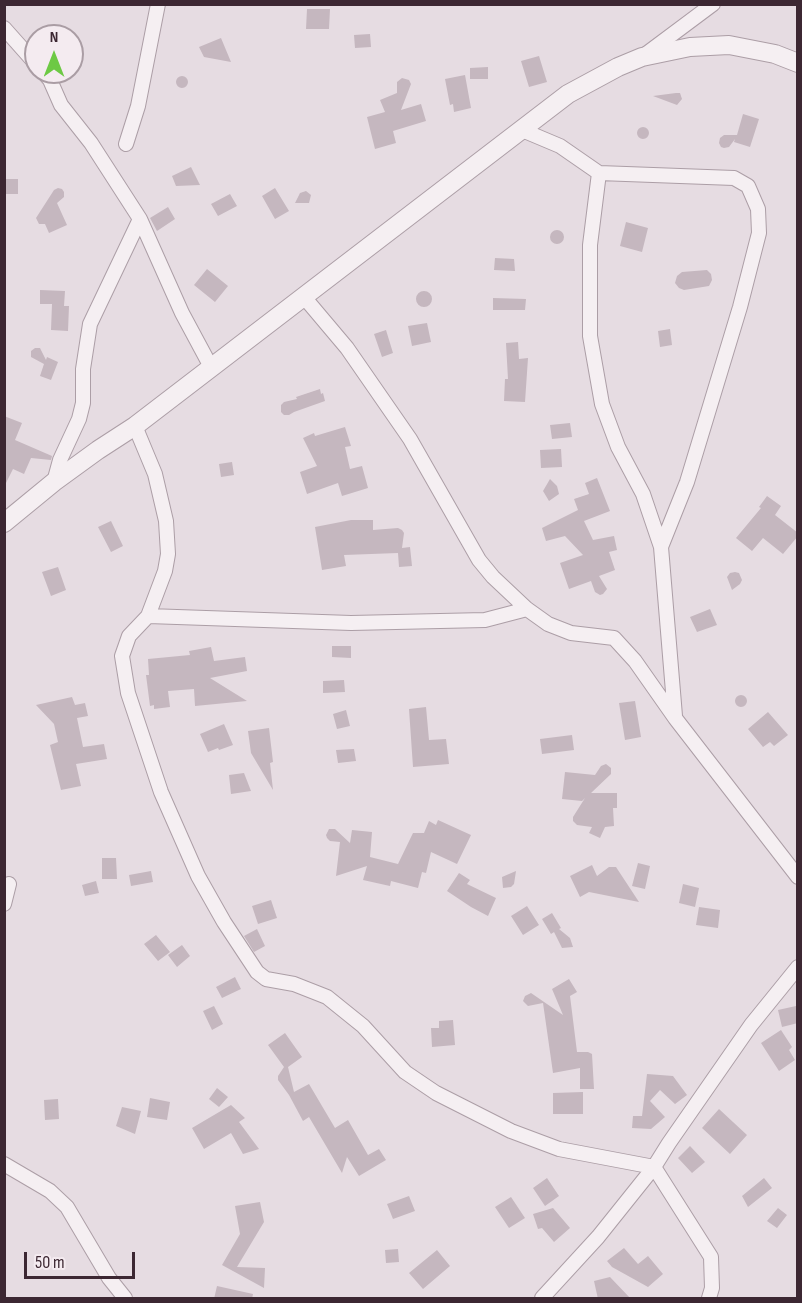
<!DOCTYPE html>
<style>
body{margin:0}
#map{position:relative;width:802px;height:1303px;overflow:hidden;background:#e6dce2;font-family:"Sofia Sans Condensed",sans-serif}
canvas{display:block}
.frame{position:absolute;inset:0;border:6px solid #3c2732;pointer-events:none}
.north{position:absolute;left:24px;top:24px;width:60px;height:60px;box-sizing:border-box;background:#f4ebf0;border:2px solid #aa9da4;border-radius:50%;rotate:0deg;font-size:16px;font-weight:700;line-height:24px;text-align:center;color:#3c2732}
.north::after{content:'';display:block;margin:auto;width:21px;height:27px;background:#6dc944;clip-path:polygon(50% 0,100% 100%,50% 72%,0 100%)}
.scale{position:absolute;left:24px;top:1252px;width:111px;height:27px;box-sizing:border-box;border:3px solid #3c2732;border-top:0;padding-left:8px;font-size:18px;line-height:21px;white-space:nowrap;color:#3c2732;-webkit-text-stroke:4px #f4ebf0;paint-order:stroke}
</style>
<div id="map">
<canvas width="802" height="1303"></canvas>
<div class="frame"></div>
<div class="north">N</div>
<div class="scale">50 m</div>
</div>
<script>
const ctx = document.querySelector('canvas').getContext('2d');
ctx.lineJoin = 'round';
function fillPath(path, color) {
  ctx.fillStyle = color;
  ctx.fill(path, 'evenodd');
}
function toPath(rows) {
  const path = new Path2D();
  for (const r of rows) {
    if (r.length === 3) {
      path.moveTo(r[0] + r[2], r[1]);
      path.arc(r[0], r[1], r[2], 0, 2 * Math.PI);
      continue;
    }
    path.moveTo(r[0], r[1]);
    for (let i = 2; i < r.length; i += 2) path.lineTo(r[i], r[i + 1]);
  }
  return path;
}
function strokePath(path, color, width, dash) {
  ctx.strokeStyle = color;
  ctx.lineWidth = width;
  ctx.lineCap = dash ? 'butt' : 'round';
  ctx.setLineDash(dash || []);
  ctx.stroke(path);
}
fillPath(toPath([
 [307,9,330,9,329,29,306,29],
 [370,34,371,47,355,48,354,35],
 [221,38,231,62,204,57,199,47],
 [539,56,547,82,529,87,521,61],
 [488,67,488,79,470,79,470,68],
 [465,75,471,108,454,112,453,104,450,105,445,79],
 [182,82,6],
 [402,78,409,80,411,84,401,110,421,104,426,121,393,131,396,143,375,149,367,117,385,112,380,100,397,93,397,82],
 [676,93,680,93,682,99,677,105,653,96],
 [743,114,759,119,750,147,734,142,735,139,729,147,724,148,721,147,719,143,720,138,724,135,737,135],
 [643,133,6],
 [191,167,200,185,176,186,172,176],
 [5,179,18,179,18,194,5,194],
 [58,188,62,189,64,192,64,197,57,203,67,225,49,233,45,224,39,224,36,218,54,190],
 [275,188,289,211,275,219,262,196],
 [306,191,311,195,309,203,295,203,300,193],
 [230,194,237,206,218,216,211,204],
 [168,207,175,219,157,231,150,218],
 [626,222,648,228,642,252,620,246],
 [557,237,7],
 [495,258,514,259,515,271,494,270],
 [207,269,228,286,215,302,194,285],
 [707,270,711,274,712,280,709,286,684,290,679,288,675,283,677,276,682,272],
 [40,290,65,291,64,306,69,306,68,331,51,330,52,304,40,304],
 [424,299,8],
 [493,298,526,299,525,310,493,310],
 [427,323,431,342,412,346,408,326],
 [670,329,672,345,660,347,658,331],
 [386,330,393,353,382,357,374,334],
 [518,342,519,359,528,358,525,402,504,401,505,379,508,379,506,343],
 [35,348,40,348,46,360,47,357,58,362,51,380,40,376,44,364,31,357,31,351],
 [320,389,321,394,323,393,325,401,294,412,289,415,284,415,281,412,281,405,284,402,297,399,296,397],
 [4,416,22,423,15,440,52,456,51,460,31,458,24,474,13,469,4,487],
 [570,423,572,437,552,439,550,425],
 [345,427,351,446,345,447,350,469,362,466,368,488,342,496,338,483,307,494,300,472,317,466,303,438,314,433,315,436],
 [561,449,562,467,541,468,540,450],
 [232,462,234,475,221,477,219,464],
 [597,478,610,511,584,521,593,540,614,536,617,550,609,552,615,570,599,576,607,589,603,594,600,595,595,592,591,581,569,589,560,563,583,555,565,536,546,541,542,528,578,510,574,499,589,494,585,483],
 [550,479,557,486,559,494,549,501,543,491],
 [767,496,781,506,775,515,798,533,798,536,783,554,763,538,752,551,736,538,761,508,759,507],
 [351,520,373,520,373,530,398,528,402,530,404,533,402,548,410,547,412,566,399,567,398,553,344,555,346,566,322,570,315,527],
 [111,521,123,546,111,552,98,527],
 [58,567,66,590,51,596,42,572],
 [735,572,739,573,742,580,740,584,732,590,727,577,730,573],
 [710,609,717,625,697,632,690,617],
 [332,646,351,646,351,658,332,657],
 [211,647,214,661,245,657,247,671,210,678,247,701,195,706,194,689,168,691,170,707,154,709,154,705,150,706,146,675,149,675,148,659,190,655,189,651],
 [344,680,345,692,323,693,323,681],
 [741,701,6],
 [72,697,75,705,85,703,88,716,77,718,83,747,104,744,107,759,76,764,81,786,61,790,50,745,58,742,54,724,36,705],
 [635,701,641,737,625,740,619,703],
 [426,707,429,740,446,739,449,764,413,767,409,709],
 [346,710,350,726,337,729,333,714],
 [768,712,788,735,774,746,770,742,763,747,748,729],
 [224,724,233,745,219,750,218,748,208,752,200,734],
 [269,728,273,762,270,763,273,790,251,753,248,731],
 [572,735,574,750,542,754,540,739],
 [354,749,356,761,338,763,336,750],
 [606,764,611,768,611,774,591,793,617,793,617,808,613,808,614,826,605,827,600,838,589,833,592,827,577,825,573,821,573,817,585,798,582,801,562,799,565,772,595,775,601,766],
 [244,773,251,791,231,794,229,775],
 [438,820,471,835,457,864,431,852,426,873,422,872,418,888,391,881,390,886,363,880,367,866,336,876,340,842,330,841,327,838,326,835,329,829,335,829,350,843,352,830,372,832,370,857,398,864,413,833,424,833,429,821,436,825],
 [102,858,116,858,117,879,102,879],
 [638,863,650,866,645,889,632,886],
 [592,865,597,876,609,867,616,867,639,902,589,892,580,897,570,876],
 [151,871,153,882,131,886,129,875],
 [516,871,514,884,511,887,503,888,502,877],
 [459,873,470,880,467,884,496,898,488,916,471,907,447,891],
 [96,881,99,893,85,896,82,885],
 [683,884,699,888,695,907,679,903],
 [271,900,277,918,258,924,252,906],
 [527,906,539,925,523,935,511,916],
 [699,907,720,910,718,928,696,925],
 [552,913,561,928,559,929,570,938,573,947,562,948,554,932,551,934,542,919],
 [257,929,265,946,254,952,244,936],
 [156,935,170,952,158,961,144,944],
 [182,945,190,956,177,967,168,955],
 [235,977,241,989,222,998,216,987],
 [569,979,577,992,570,996,577,1052,588,1052,592,1054,594,1089,580,1089,580,1068,553,1073,543,1003,528,1006,523,1001,525,996,531,993,563,1015,552,989],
 [214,1006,223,1024,212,1030,203,1011],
 [796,1006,798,1023,782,1027,778,1010],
 [453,1020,455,1045,432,1047,431,1028,439,1028,439,1021],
 [781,1030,792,1047,789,1050,795,1060,779,1071,761,1043],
 [285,1033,302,1057,288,1067,294,1092,309,1084,335,1128,348,1120,368,1155,379,1149,386,1160,359,1176,347,1157,342,1173,309,1117,303,1121,289,1095,278,1080,278,1076,284,1067,268,1045],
 [647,1074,673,1076,687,1095,675,1104,660,1090,650,1101,665,1117,651,1129,632,1128,633,1116,642,1116],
 [217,1088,228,1097,219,1107,209,1099],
 [583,1092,583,1114,553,1114,553,1093],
 [150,1098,170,1102,167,1120,147,1117],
 [58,1099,59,1119,45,1120,44,1100],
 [231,1105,245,1118,239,1122,259,1149,243,1154,231,1133,204,1149,192,1128],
 [122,1107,141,1111,135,1134,116,1126],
 [719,1109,747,1135,730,1154,702,1128],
 [690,1146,705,1162,692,1173,678,1158],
 [547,1178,559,1196,545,1206,533,1188],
 [764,1178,772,1188,748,1207,742,1196],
 [409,1196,415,1211,393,1219,387,1204],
 [511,1197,525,1218,509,1228,495,1207],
 [260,1202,264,1222,237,1267,265,1268,264,1288,222,1265,240,1234,235,1206],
 [553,1208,570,1228,554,1242,542,1228,538,1229,533,1214],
 [778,1208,787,1215,777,1228,767,1221],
 [624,1248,638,1264,648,1256,663,1274,648,1287,612,1267,607,1261],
 [398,1249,399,1262,386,1263,385,1250],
 [437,1250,450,1266,423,1289,409,1273],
 [610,1277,631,1299,598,1299,594,1281],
 [217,1286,253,1294,252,1299,214,1299]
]), '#c5b7bf');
const minor = toPath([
 [4,28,36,64],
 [646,54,713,4],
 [43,72,50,80,61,105,91,143,140,219,182,313,211,367],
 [522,130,560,146,599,173,734,178,748,186,758,209,759,233,740,307,687,482,661,547],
 [126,144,138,106,158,4],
 [599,173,590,245,590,336,602,404,618,447,643,494,661,547,675,716],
 [304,297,347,348,410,439,479,560,493,577,527,609,548,624,571,633,614,638,635,661,675,718,798,877],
 [135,426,155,474,166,521,168,554,165,571,148,616,129,636,122,656,128,693,161,792,198,876,224,922,257,972,266,979,294,984,327,997,363,1026,405,1072,436,1093,511,1131,559,1149,654,1167,711,1257,712,1288,709,1298],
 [54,482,60,460,79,419,83,403,83,369,90,324,140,219],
 [148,616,351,623,485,620,527,609],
 [4,904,9,884],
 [4,1164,50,1191,67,1207,109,1278,125,1298],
 [542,1298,598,1237,654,1167,669,1143,751,1025,798,967]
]);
const tertiary = toPath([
 [4,523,54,482,98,450,135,426,568,94,618,67,642,57,690,47,729,45,775,54,798,63]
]);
strokePath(minor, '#ac9ea6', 16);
strokePath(tertiary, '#ac9ea6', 20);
strokePath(minor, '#f5eff2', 14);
strokePath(tertiary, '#f5eff2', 18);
</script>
